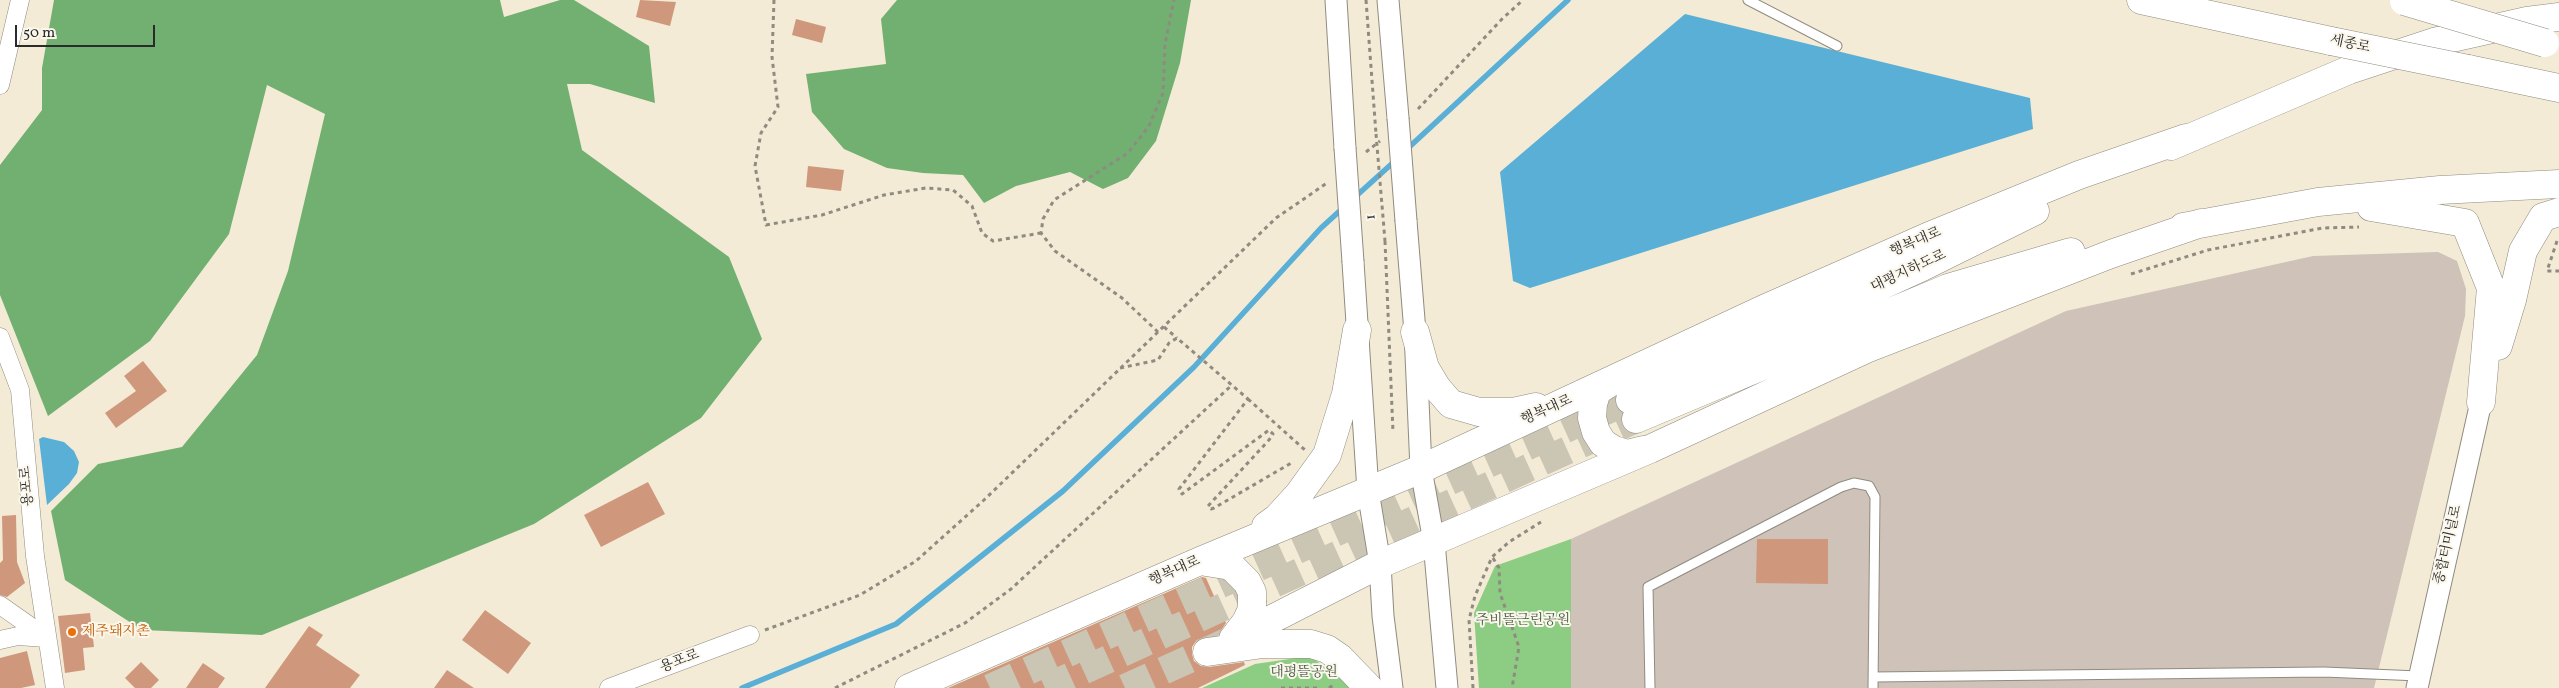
<!DOCTYPE html>
<meta charset="utf-8">
<style>
body{margin:0}
#map{position:relative;width:2559px;height:688px;overflow:hidden;background:#f3ebd5;font-family:Vollkorn,serif}
canvas{display:block}
.scale{position:absolute;left:15px;top:25px;width:140px;height:22px;box-sizing:border-box;border:2px solid #2b2b2b;border-top:0;padding-left:6px;font-size:15px;line-height:18px;white-space:nowrap;color:#2b2b2b;-webkit-text-stroke:4px #fbf7ec;paint-order:stroke}
</style>
<div id="map">
<canvas width="2559" height="688"></canvas>
<div class="scale">50 m</div>
</div>
<script>
const ctx = document.querySelector('canvas').getContext('2d');
ctx.lineJoin = 'round';
function fillPath(path, color) {
  ctx.fillStyle = color;
  ctx.fill(path, 'evenodd');
}
function toPath(rows) {
  const path = new Path2D();
  for (const r of rows) {
    path.moveTo(r[0], r[1]);
    for (let i = 2; i < r.length; i += 2) path.lineTo(r[i], r[i + 1]);
  }
  return path;
}
function strokePath(path, color, width, dash) {
  ctx.strokeStyle = color;
  ctx.lineWidth = width;
  ctx.lineCap = dash ? 'butt' : 'round';
  ctx.setLineDash(dash || []);
  ctx.stroke(path);
}
function drawText(font, color, halo, rows, align = 'center') {
  ctx.font = font + ' Vollkorn,"Noto Serif KR",serif';
  ctx.lineWidth = 4;
  ctx.setLineDash([]);
  ctx.textBaseline = 'middle';
  ctx.strokeStyle = halo;
  ctx.fillStyle = color;
  for (const [text, x, y, turn = 0] of rows) {
    ctx.save();
    ctx.translate(x, y);
    ctx.rotate((+turn || 0) * Math.PI / 180);
    ctx.textAlign = isNaN(turn) ? turn : align;
    if (halo) ctx.strokeText(text, 0, 0);
    ctx.fillText(text, 0, 0);
    ctx.restore();
  }
}
fillPath(toPath([
 [2438,252,2457,261,2466,289,2465,316,2374,688,1571,688,1571,539,2066,311,2313,256]
]), '#cec2b9');
fillPath(toPath([
 [1571,539,1571,688,1479,688,1474,613,1495,566],
 [1310,656,1353,688,1202,688,1255,664]
]), '#8ccc83');
fillPath(toPath([
 [54,0,500,0,504,17,560,0,574,0,649,46,655,103,590,84,567,84,582,150,729,257,762,339,701,418,534,524,262,635,142,630,65,580,51,511,98,464,182,447,257,355,288,271,325,114,267,85,229,234,150,341,48,416,0,295,0,165,42,110,42,68],
 [897,0,1191,0,1180,63,1156,141,1128,178,1103,189,1070,172,1016,186,984,203,963,175,923,173,887,168,844,149,812,112,806,74,886,64,881,19]
]), '#71b071');
fillPath(toPath([
 [1685,14,2030,98,2033,129,1530,288,1513,281,1500,172],
 [43,437,64,442,74,451,79,462,77,473,69,484,47,505,39,439]
]), '#5aafd6');
strokePath(toPath([
 [1406,150,1568,0],
 [1355,197,1396,160],
 [742,688,896,624,1063,491,1194,367,1321,228,1344,207]
]), '#5aafd6', 5.5);
fillPath(toPath([
 [640,0,676,2,670,26,636,17],
 [796,19,826,27,822,43,792,35],
 [808,166,844,170,841,191,806,187],
 [143,361,167,391,116,428,105,413,136,391,124,376],
 [648,482,665,514,601,547,584,515],
 [16,515,17,562,25,583,7,597,0,595,0,563,3,560,2,516],
 [1757,539,1828,539,1828,584,1756,583],
 [1202,577,1206,578,1226,623,1218,635,1197,640,1192,647,1192,654,1194,661,1201,666,1209,667,1244,662,1245,665,1198,688,948,688],
 [485,610,531,643,508,674,462,640],
 [90,613,94,647,83,648,85,670,65,673,58,616],
 [309,626,323,635,316,645,360,675,350,688,265,688],
 [27,651,35,685,21,688,0,688,0,658],
 [141,662,159,680,151,688,135,688,125,678],
 [203,663,225,678,218,688,186,688],
 [447,670,474,688,434,688]
]), '#cf987c');
strokePath(toPath([
 [990,688,1630,400],
 [1045,688,1636,419],
 [1125,688,1229,641]
]), '#cbc5b3', 28, [28, 14]);
const service = toPath([
 [1748,0,1837,46],
 [1873,677,2324,672,2419,676],
 [1650,688,1648,587,1841,487,1854,483,1869,486,1875,497,1873,688]
]);
const minor = toPath([
 [0,85,20,0],
 [0,337,20,390,35,556,55,688],
 [0,605,47,638],
 [0,640,18,636,46,638],
 [609,688,750,635]
]);
const tertiary = toPath([
 [1336,0,1345,148],
 [1388,0,1398,118],
 [1406,221,1415,332,1421,469,1434,542,1447,688],
 [1353,262,1368,491,1380,564,1383,616,1392,688],
 [2417,688,2481,402]
]);
const trunk = toPath([
 [2141,0,2331,41],
 [2468,69,2559,88],
 [2171,146,2349,70,2434,42,2527,21,2559,17],
 [2371,207,2465,223,2491,288,2481,402],
 [2183,227,2318,202,2440,190,2559,184],
 [1415,332,1425,368,1437,388,1451,404,1479,412,1513,412,1536,407],
 [2498,346,2512,300,2523,251,2543,217,2559,212],
 [1611,382,1597,391,1593,404,1592,418,1596,432,1603,443,1614,450,1627,454,1643,450],
 [1630,400,1922,267,2035,211],
 [1636,419,1948,288,2071,252],
 [1266,526,1277,518,1299,494,1327,455,1346,394,1357,330],
 [1200,561,1231,566,1247,582,1252,592,1252,609,1246,622,1233,639],
 [1233,639,1380,564,1650,449,1866,349,2111,254,2201,223],
 [1207,652,1263,644,1311,644,1327,649,1340,658,1369,688],
 [909,688,1200,561,1421,469,1764,309,1927,237,2079,175,2186,138]
]);
strokePath(service, '#8f8b80', 11);
strokePath(minor, '#8f8b80', 19);
strokePath(tertiary, '#8f8b80', 23);
strokePath(trunk, '#8f8b80', 29);
strokePath(toPath([
 [774,0,772,57,778,107,761,133,755,166,766,225,822,215,884,195,926,188,953,190,972,206,982,233,993,241,1041,233],
 [1366,0,1376,134],
 [1418,109,1502,19,1523,0],
 [1366,152,1380,141],
 [1385,241,1393,432],
 [2557,241,2547,271,2559,271],
 [2131,274,2208,250,2323,228,2359,227],
 [1164,327,1177,338],
 [1158,332,1122,298,1055,251,1041,233,1043,219,1054,200,1128,153,1149,126,1163,93,1165,44,1174,0],
 [1120,368,1158,360,1169,343,1177,338,1248,399,1179,489,1182,494,1269,430,1273,434,1269,440,1208,506,1211,509,1214,508,1293,462],
 [1248,399,1305,450],
 [1493,558,1499,568,1500,593,1519,647,1512,688],
 [765,630,860,595,916,561,984,500,1276,218,1327,183],
 [835,688,965,623,1011,589,1232,385],
 [1281,688,1320,688],
 [1329,688,1335,684],
 [1473,688,1469,620,1475,596,1492,557,1509,542,1541,522]
]), '#8f8b80', 3, [4, 4]);
strokePath(service, '#fff', 9);
strokePath(minor, '#fff', 18);
strokePath(tertiary, '#fff', 21);
strokePath(trunk, '#fff', 28);
const tertiaryBridge = toPath([
 [1398,118,1406,221],
 [1345,148,1353,262]
]);
const trunkBridge = toPath([
 [2404,1,2545,43],
 [2331,41,2468,69]
]);
strokePath(tertiaryBridge, '#8f8b80', 23, []);
strokePath(trunkBridge, '#8f8b80', 29, []);
strokePath(toPath([
 [1376,134,1385,241]
]), '#8f8b80', 3, [4, 4]);
strokePath(tertiaryBridge, '#fff', 21);
strokePath(trunkBridge, '#fff', 28);
for (const [x, y, r, color] of [
 [72,632,5,"#e8710a"]
]) {
  const dot = new Path2D();
  dot.arc(x, y, r, 0, 2 * Math.PI);
  ctx.fillStyle = color;
  ctx.fill(dot);
  strokePath(dot, '#fbf7ec', 2);
}
drawText('14px', '#2b2b2b', '#fbf7ec', [
 ["세종로",2350,45,12],
 ["1",1372,217,-95],
 ["행복대로",1916,243,-23],
 ["대평지하도로",1909,272,-25],
 ["행복대로",1547,411,-24],
 ["용포로",28,486,-95],
 ["종합터미널로",2449,545,-77],
 ["행복대로",1175,572,-24],
 ["용포로",680,662,-21]
]);
drawText('14px', '#485b45', '#fbf7ec', [
 ["주비뜰근린공원",1523,621],
 ["대평뜰공원",1304,673]
]);
drawText('14px', '#c56008', '#fbf7ec', [
 ["제주돼지촌",82,632]
], 'left');
</script>
